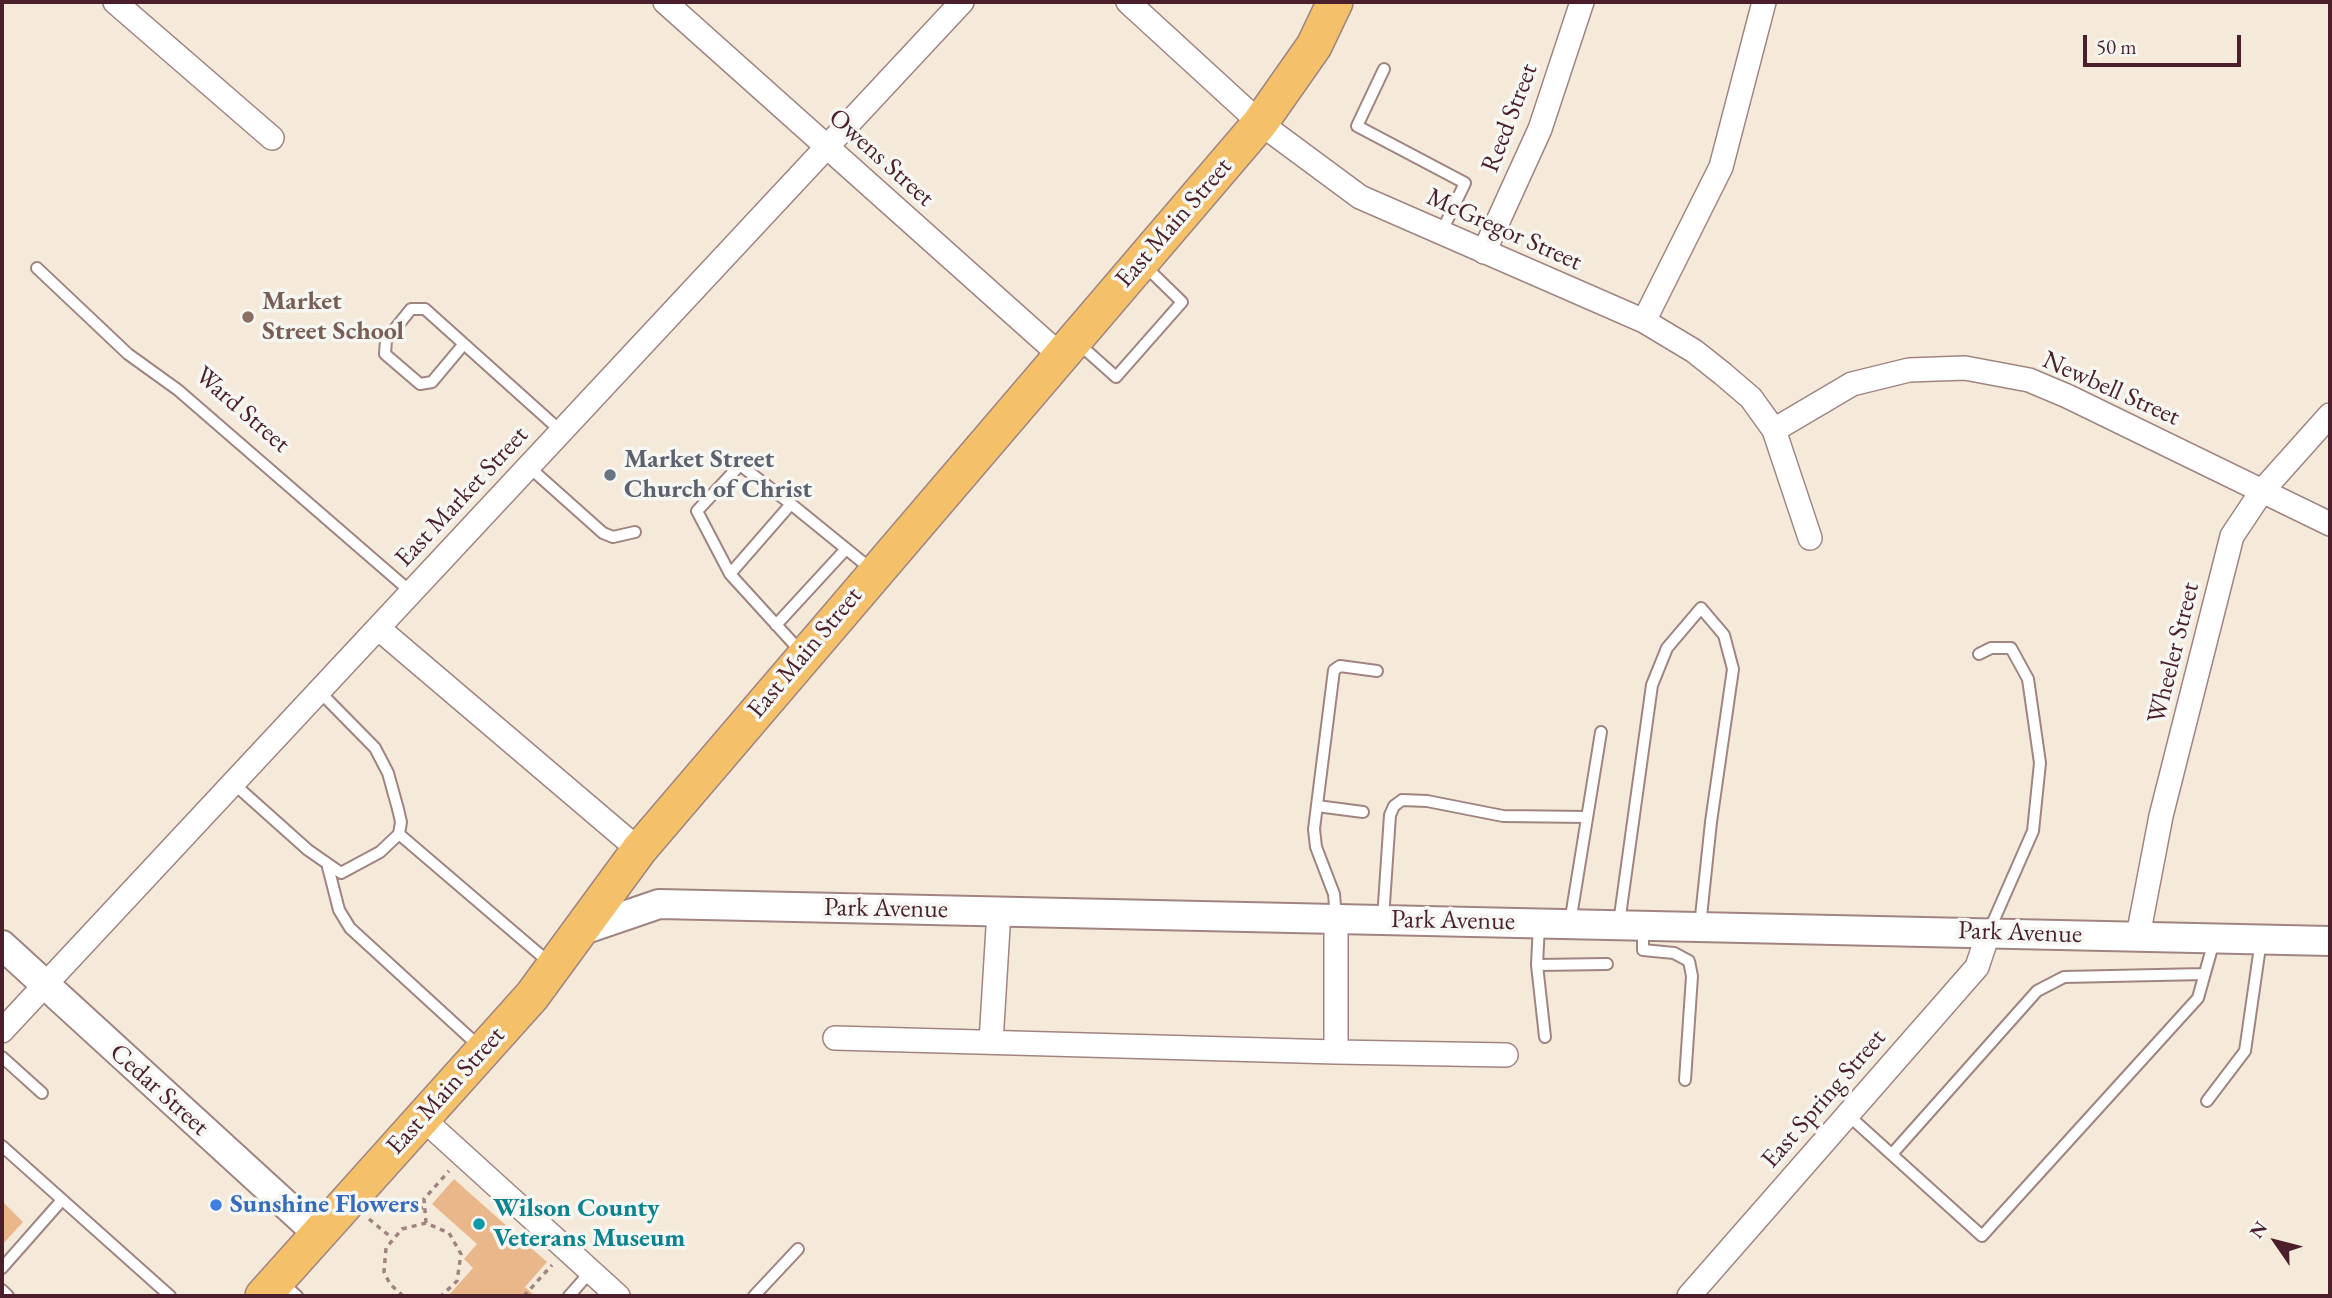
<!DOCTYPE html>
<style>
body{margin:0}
#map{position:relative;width:2332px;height:1298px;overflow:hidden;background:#f5ead9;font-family:"EB Garamond",serif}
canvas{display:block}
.frame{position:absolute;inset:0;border:4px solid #4a1f2b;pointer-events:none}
.north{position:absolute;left:2241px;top:1207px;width:70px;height:70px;-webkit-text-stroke:5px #f6f6f2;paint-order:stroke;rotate:305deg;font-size:19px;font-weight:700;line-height:28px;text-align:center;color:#4a1f2b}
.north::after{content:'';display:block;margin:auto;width:24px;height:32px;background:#4a1f2b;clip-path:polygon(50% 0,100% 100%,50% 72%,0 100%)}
.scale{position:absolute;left:2083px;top:35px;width:158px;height:32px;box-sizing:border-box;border:4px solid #4a1f2b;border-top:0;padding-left:9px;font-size:21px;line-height:24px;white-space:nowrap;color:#4a1f2b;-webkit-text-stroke:5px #f6f6f2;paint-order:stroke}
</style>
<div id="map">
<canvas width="2332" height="1298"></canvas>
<div class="frame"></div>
<div class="north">N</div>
<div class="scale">50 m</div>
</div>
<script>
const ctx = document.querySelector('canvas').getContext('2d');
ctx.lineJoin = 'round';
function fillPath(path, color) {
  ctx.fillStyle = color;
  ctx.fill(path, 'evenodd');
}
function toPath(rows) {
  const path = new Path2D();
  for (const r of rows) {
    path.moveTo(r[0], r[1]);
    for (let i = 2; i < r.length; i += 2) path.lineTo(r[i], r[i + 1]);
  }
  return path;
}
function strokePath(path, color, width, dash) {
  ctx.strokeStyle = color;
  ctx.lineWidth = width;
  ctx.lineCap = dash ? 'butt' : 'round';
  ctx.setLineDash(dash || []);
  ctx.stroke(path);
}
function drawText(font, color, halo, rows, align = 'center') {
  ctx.font = font + ' "EB Garamond",serif';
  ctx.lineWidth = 7;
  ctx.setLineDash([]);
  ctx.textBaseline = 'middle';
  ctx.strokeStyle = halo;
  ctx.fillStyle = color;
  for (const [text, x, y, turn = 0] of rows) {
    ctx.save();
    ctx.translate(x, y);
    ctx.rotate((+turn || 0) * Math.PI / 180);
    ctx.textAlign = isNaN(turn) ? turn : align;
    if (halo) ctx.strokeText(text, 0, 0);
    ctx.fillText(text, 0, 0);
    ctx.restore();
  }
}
fillPath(toPath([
 [454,1179,547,1262,525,1287,535,1296,448,1296,473,1268,464,1259,477,1244,432,1204],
 [2,1201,23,1222,2,1245]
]), '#e9b78a');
const service = toPath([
 [1384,69,1357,126,1465,183,1441,233],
 [37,268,128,354,178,390,411,592],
 [1078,343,1116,377,1182,302,1145,266],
 [463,345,432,382,420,384,385,354,386,340,411,309,425,309,562,432],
 [529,467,603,533,613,537,635,532],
 [730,574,697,511,740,465,791,504],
 [776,625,846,549],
 [802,653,730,574,791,504,871,569],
 [1979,654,1991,648,2011,648,2028,679,2040,763,2033,831,1989,931],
 [233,783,308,850,341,873,380,852,399,834,401,822,398,809,388,773,375,748,319,691],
 [1317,806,1363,812],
 [399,834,551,964],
 [328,867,339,910,350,928,481,1048],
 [1336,918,1334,894,1316,847,1314,829,1334,670,1340,666,1377,671],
 [1383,919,1390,815,1394,806,1402,800,1427,801,1503,816,1587,817],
 [1570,923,1601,732],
 [1619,923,1652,685,1667,648,1701,608,1724,635,1733,669,1711,822,1700,926],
 [1539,924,1537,965,1545,1037],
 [1643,927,1643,950,1674,953,1689,961,1692,976,1685,1080],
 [1537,965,1607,964],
 [2,1057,42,1093],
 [2207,1101,2245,1051,2261,940],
 [1848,1115,1982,1236,2198,998,2214,941],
 [2,1146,170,1296],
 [1892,1154,2037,991,2064,977,2204,974],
 [2,1268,62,1200],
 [280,1281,297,1296],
 [2,1290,8,1296],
 [569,1296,591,1271],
 [754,1296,798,1249]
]);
const minor = toPath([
 [115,2,272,138],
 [665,2,1060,355],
 [1128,2,1260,123,1360,197,1644,321,1694,351,1723,374,1751,398,1774,430,1810,538],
 [1484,252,1540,129,1582,2],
 [1644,321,1721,167,1764,2],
 [1774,430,1852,384,1909,370,1965,368,2029,380,2067,396,2330,524],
 [378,628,639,850],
 [2138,936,2161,816,2232,536,2262,491,2330,415],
 [2,1031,962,2],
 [835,1038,1336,1052,1336,918],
 [991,1042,999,911],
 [1336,1052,1506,1055],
 [422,1118,618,1296],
 [1689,1296,1977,967,1989,931]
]);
const tertiary = toPath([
 [580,931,659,904,2330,941],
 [2,945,318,1234]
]);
const primary = toPath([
 [263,1296,532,996,639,850,1260,123,1314,46,1335,2]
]);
strokePath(service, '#a08482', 14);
strokePath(minor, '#a08482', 26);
strokePath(tertiary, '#a08482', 32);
strokePath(primary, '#a08482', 38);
strokePath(toPath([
 [378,1209,425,1208],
 [369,1219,392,1238],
 [426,1223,424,1199,449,1171],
 [403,1296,390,1284,384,1272,386,1248,402,1229,426,1223,449,1233,461,1254,457,1281,441,1296],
 [524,1296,552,1265]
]), '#a08482', 3.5, [5, 5]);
strokePath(service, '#fff', 10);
strokePath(minor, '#fff', 23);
strokePath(tertiary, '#fff', 28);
strokePath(primary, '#f4c16a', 35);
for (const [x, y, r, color] of [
 [248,317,7,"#8d6e63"],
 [610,475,7,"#6b7280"],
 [216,1205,7,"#3f7fe0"],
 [479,1224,7,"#0f9aa8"]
]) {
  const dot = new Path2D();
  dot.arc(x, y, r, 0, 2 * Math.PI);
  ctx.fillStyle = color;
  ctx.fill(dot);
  strokePath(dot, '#f6f6f2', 2.5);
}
drawText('26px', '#4a1f2b', '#f6f6f2', [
 ["Reed Street",1510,118,-69],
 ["Owens Street",881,158,42],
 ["East Main Street",1174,223,-49],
 ["McGregor Street",1504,230,24],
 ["Newbell Street",2111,389,24],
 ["Ward Street",242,410,41],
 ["East Market Street",462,497,-47],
 ["East Main Street",805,653,-50],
 ["Wheeler Street",2174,653,-76],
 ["Park Avenue",886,909,1],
 ["Park Avenue",1453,921,1],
 ["Park Avenue",2020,933,2],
 ["Cedar Street",159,1090,42],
 ["East Main Street",446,1091,-48],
 ["East Spring Street",1824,1099,-49]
]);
drawText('bold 26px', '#785e54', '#f6f6f2', [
 ["Market",262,302],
 ["Street School",262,332]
], 'left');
drawText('bold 26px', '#5b616d', '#f6f6f2', [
 ["Market Street",624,460],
 ["Church of Christ",624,490]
], 'left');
drawText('bold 26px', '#366cbe', '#f6f6f2', [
 ["Sunshine Flowers",230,1205]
], 'left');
drawText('bold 26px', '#0d838f', '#f6f6f2', [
 ["Wilson County",493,1209],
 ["Veterans Museum",493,1239]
], 'left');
</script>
